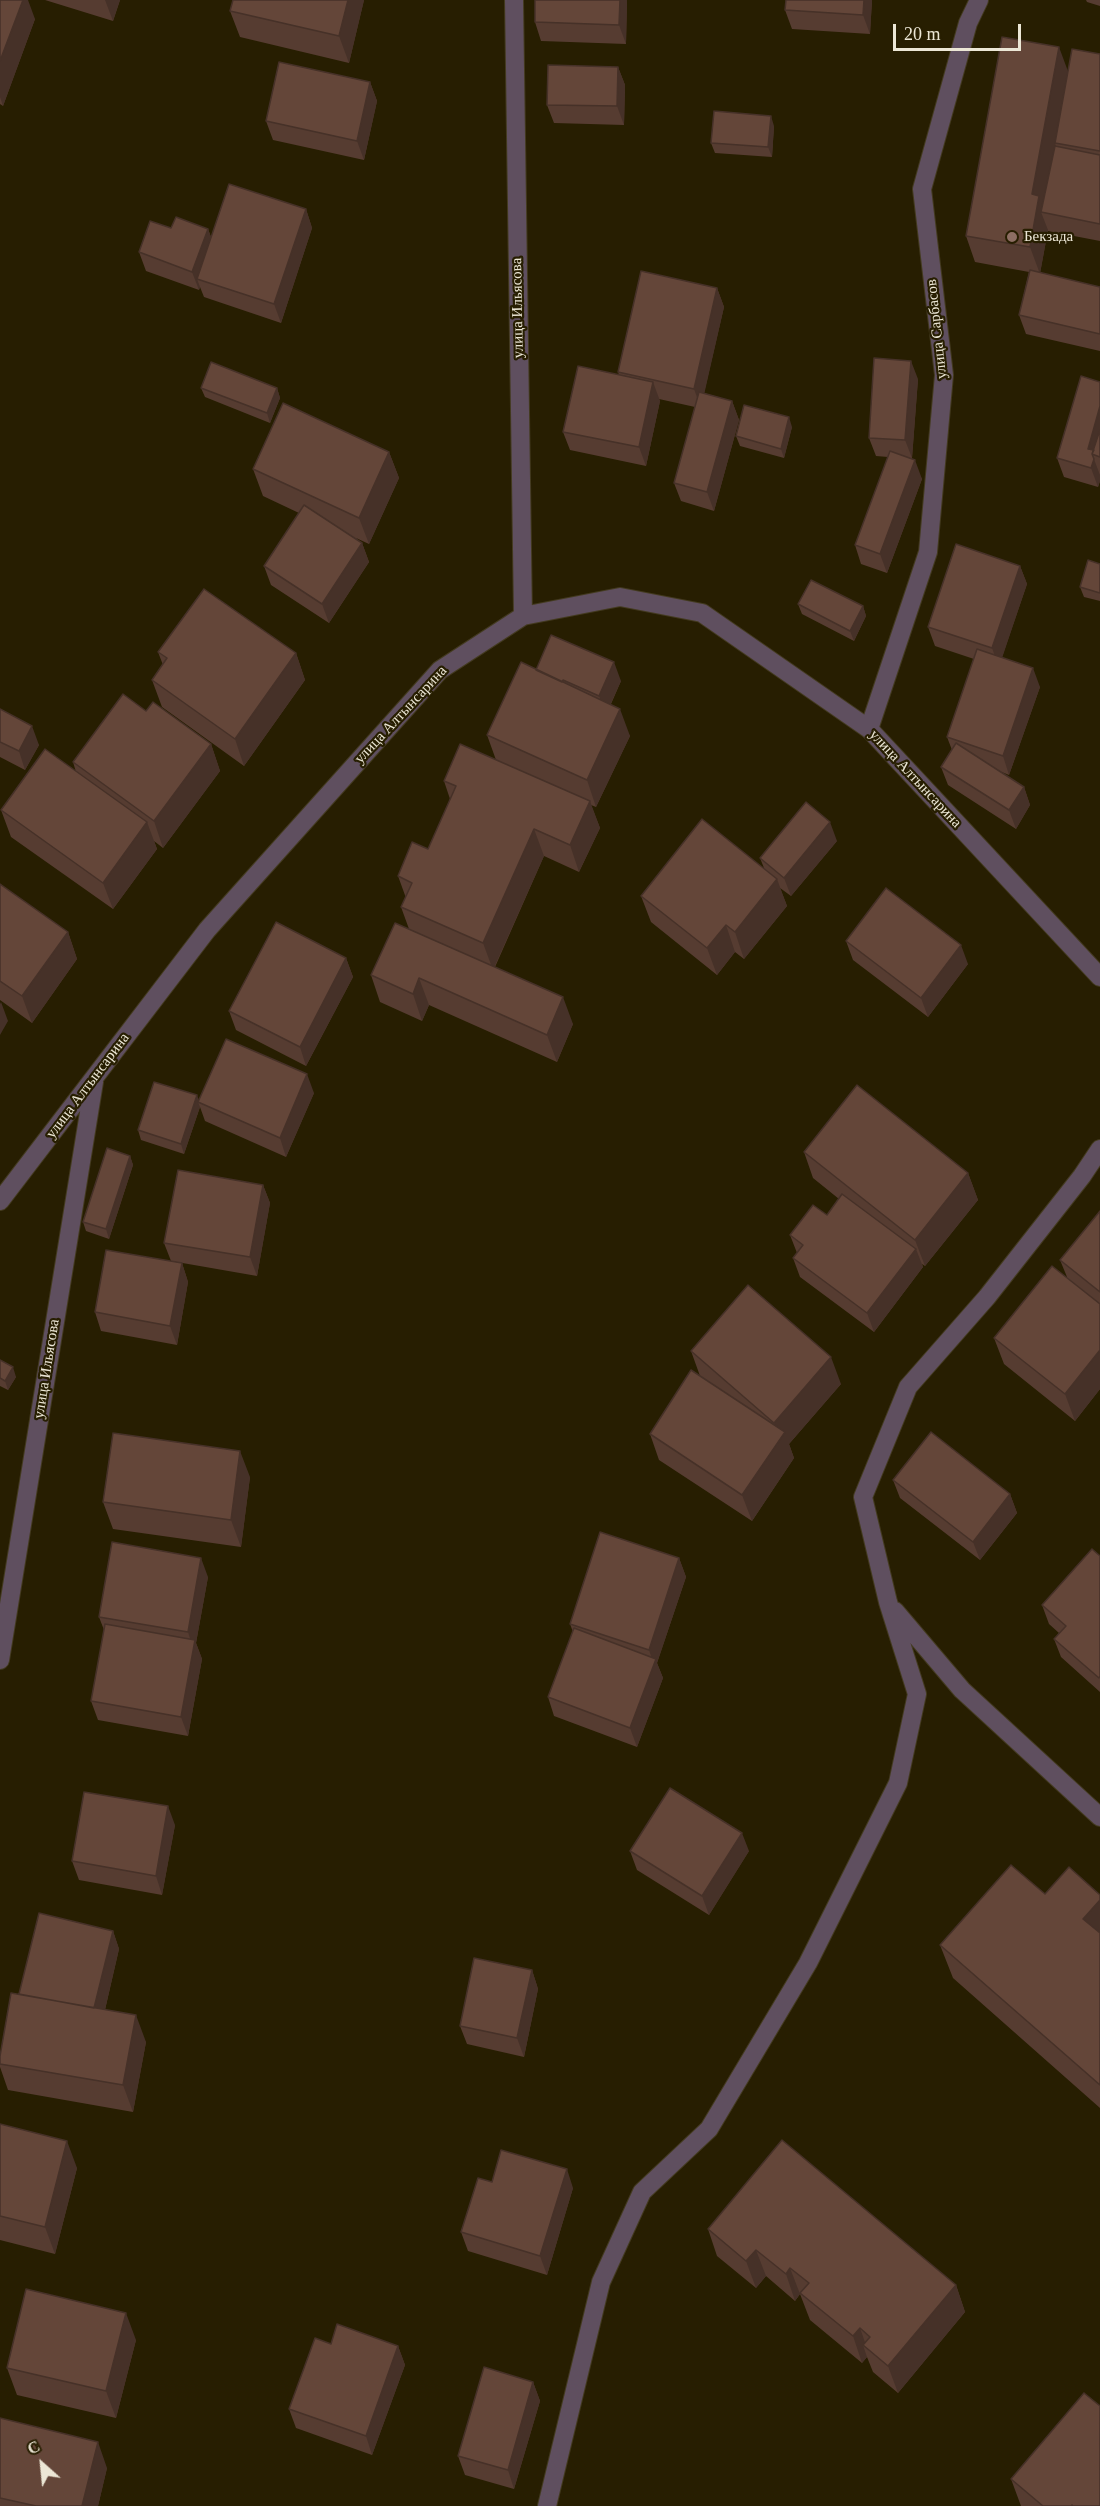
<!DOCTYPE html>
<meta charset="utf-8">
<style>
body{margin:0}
#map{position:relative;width:1100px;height:2506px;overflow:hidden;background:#271e01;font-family:Georgia,serif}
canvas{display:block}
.north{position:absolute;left:12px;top:2434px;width:60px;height:60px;-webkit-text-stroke:4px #271e01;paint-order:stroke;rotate:333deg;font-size:16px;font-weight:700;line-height:24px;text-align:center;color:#ece7d6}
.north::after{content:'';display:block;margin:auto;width:21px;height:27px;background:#ece7d6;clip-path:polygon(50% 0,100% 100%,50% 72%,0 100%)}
.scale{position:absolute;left:893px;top:24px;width:128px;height:27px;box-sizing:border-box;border:3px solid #ece7d6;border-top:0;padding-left:8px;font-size:18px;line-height:21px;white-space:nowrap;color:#ece7d6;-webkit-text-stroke:4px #271e01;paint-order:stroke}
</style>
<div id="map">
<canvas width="1100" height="2506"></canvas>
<div class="north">С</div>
<div class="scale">20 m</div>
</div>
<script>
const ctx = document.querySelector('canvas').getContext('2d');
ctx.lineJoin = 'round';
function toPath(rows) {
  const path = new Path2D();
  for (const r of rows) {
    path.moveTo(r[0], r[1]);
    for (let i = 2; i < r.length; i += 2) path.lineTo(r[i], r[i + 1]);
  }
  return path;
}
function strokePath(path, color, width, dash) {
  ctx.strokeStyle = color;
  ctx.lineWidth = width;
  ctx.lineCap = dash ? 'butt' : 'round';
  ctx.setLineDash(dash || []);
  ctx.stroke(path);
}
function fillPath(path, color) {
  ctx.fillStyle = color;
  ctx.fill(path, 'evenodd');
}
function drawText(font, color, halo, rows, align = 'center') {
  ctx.font = font + ' Georgia,serif';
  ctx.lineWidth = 4.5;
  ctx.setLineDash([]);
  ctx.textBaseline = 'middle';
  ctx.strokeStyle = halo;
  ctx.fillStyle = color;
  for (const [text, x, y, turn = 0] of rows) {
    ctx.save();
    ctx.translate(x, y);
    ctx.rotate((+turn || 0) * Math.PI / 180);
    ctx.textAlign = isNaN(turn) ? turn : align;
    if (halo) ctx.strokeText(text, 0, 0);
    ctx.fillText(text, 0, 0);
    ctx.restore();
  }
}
const lane = toPath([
 [895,1611,962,1690,1100,1817],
 [547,2506,601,2282,642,2192,709,2129,808,1963,898,1783,917,1694,888,1602,863,1497,908,1387,987,1297,1082,1176,1100,1149]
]);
const street = toPath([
 [514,0,523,616],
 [869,729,928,552,944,375,922,189,968,23,979,0],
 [0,1201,207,930,440,670,523,616,620,597,702,613,869,729,1100,977],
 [0,1660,94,1082]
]);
strokePath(lane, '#433a1f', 20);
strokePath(street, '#433a1f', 20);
strokePath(lane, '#5f4f5f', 18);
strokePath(street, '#5f4f5f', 18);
fillPath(toPath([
 [0,0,35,19,3,106,0,104],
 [45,0,120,0,113,21],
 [364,0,349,63,240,37,230,11],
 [627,0,626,44,541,41,535,22],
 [786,0,872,0,870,34,792,29,785,10],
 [1086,0,1100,0,1100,6,1087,2],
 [1100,54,1100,241,1048,231,1048,230,1040,273,1100,287,1100,351,1026,334,1019,315,1029,272,975,262,966,236,1068,72],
 [618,67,625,85,624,125,554,123,547,105],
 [370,82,377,101,364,160,273,140,266,121],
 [774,126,772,157,715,153,711,143],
 [306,209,312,228,281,323,204,297,200,287,199,290,146,271,139,252,171,228,208,229,211,237],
 [717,288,724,307,704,393,732,401,739,420,714,511,681,501,674,483,695,407,659,399,660,401,646,466,570,450,563,432,619,375,618,372],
 [918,379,912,458,910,458,922,479,887,573,861,564,855,545,888,457,876,456,869,438],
 [1100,382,1100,481,1098,487,1064,477,1057,458],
 [201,388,277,388,280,398,270,423,205,397],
 [792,427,784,458,740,446,736,436],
 [389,452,399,478,369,544,356,538,362,543,369,562,329,623,271,585,264,566,299,513,263,496,253,469],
 [1100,564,1100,601,1084,597,1080,587],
 [1020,566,1027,584,1002,657,1040,687,1009,775,999,771,1024,787,1030,805,1016,829,948,785,941,767,952,750,947,737,974,659,935,646,928,627],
 [798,604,863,606,866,616,854,641,802,614],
 [158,652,296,653,305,680,244,766,162,707,152,680,163,665],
 [536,670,621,681,611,704,630,736,596,807,591,805,600,828,579,872,544,856,495,967,573,1024,557,1062,429,1005,422,1021,380,1002,371,975,409,929,401,907,406,898,398,876,428,849,450,799,444,781,496,760,487,735],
 [0,709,39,745,25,770,0,757],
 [146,711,211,744,220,771,163,848,154,841,157,849,113,909,11,837,1,810,76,772,73,762],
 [837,841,791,896,780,888,787,906,744,959,735,952,717,975,651,922,641,896,764,868,760,858],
 [0,884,68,932,77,959,32,1023,0,1000],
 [846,941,968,964,928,1017,853,960],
 [346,958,353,977,306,1066,236,1030,229,1011],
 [314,1093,286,1157,205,1121,200,1107,184,1154,141,1140,138,1130,199,1101],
 [804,1152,968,1173,978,1200,925,1266,922,1264,923,1267,874,1332,800,1277,793,1258,797,1253,790,1235,827,1215,839,1199,813,1178],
 [130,1156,133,1165,109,1239,86,1231,83,1222],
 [263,1185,270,1203,257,1276,171,1261,164,1243],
 [1100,1211,1100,1389,1075,1421,1004,1364,994,1338,1067,1277,1060,1260],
 [182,1263,188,1282,177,1345,101,1331,95,1312],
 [691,1351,841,1384,789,1444,794,1458,752,1521,659,1460,650,1434,700,1376],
 [0,1360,16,1377,8,1390,0,1386],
 [250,1477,241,1547,113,1529,103,1502],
 [893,1480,1010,1494,1017,1513,980,1560,900,1498],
 [1100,1556,1100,1692,1061,1657,1054,1639,1059,1633,1049,1624,1042,1605],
 [679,1558,686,1577,657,1663,663,1678,637,1747,554,1716,548,1697,573,1632,570,1624],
 [208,1577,196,1643,202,1659,188,1736,98,1720,91,1701,104,1630,99,1617],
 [175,1825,162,1895,79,1880,72,1861],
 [630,1851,749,1851,709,1915,637,1870],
 [1045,1894,1100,1895,1100,2108,953,1978,940,1945],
 [113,1931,119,1949,105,2010,146,2042,133,2112,8,2090,0,2067,0,2056,19,1994],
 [532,1970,538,1989,524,2057,467,2044,460,2026],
 [0,2124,77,2168,55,2254,0,2240],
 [492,2182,573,2188,547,2275,468,2251,461,2232],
 [708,2229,956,2285,965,2312,898,2393,873,2372,867,2357,862,2363,810,2320,800,2294,795,2301,766,2276,756,2288,717,2256],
 [136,2340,116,2418,17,2395,7,2368],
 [331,2344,398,2346,405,2365,372,2455,296,2428,289,2409],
 [533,2382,540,2401,514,2489,465,2475,458,2456],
 [0,2418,107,2468,98,2506,0,2506],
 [1011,2479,1100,2506,1021,2506]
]), '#563c31');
fillPath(toPath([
 [23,0,28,0,35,19,3,106,0,97,0,61],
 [105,0,120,0,113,21],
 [348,0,364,0,349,63,339,36],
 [620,0,627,0,626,44,619,25],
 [864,0,872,0,870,34,863,15],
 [1059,47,1069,74,1055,143,1056,146,1041,212,1048,230,1040,274,1030,247,1032,194],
 [618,67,625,85,624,125,617,106],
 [370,82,377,101,364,160,357,141],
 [771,116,774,126,772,157,768,147],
 [306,209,312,228,281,323,274,304],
 [208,229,215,248,197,279,200,287,199,290,192,272],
 [717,288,724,307,701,408,694,389],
 [911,361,918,379,912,458,905,440],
 [653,382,660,401,646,466,639,447],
 [277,388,280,398,270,423,267,413],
 [732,401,739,420,714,511,707,492],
 [1100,406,1100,448,1092,454,1100,475,1100,481,1098,487,1091,468,1088,449],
 [789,417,792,427,784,458,781,449],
 [389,452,399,478,369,544,359,518],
 [915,460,922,479,887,573,880,554],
 [362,543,369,562,329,623,322,604],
 [1020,566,1027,584,999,667,992,648],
 [863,606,866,616,854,641,850,631],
 [296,653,305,680,244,766,235,739],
 [614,662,621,681,606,714,599,696],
 [1033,668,1040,687,1009,775,1003,756],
 [620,709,630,736,596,807,587,780],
 [32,726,39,745,25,770,19,751],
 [211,744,220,771,163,848,154,821],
 [1024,787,1030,805,1016,829,1009,810],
 [590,801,600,828,579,872,570,845],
 [147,822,157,849,113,909,103,883],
 [830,822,837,841,791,896,784,878],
 [534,829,544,856,493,970,483,943],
 [777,879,787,906,744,959,735,932],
 [726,925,735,952,717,975,707,948],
 [68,932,77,959,32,1023,22,996],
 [961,945,968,964,928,1017,921,998],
 [346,958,353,977,306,1066,300,1047],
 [419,978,429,1005,422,1021,413,994],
 [563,997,573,1024,557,1062,547,1035],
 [1,1002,8,1021,0,1035,0,1004],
 [307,1074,314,1093,286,1157,280,1138],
 [197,1095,200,1103,198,1102,200,1107,184,1154,181,1144],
 [130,1156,133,1165,109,1239,106,1229],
 [968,1173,978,1200,925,1266,915,1240],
 [263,1185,270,1203,257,1276,250,1257],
 [916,1249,923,1267,874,1332,867,1313],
 [182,1263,188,1282,177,1345,170,1326],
 [1100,1350,1100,1389,1075,1421,1065,1394],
 [831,1357,841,1384,789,1444,794,1458,752,1521,742,1495,780,1439,774,1423],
 [13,1367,16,1377,8,1390,5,1381],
 [240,1451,250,1477,241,1547,231,1520],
 [1010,1494,1017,1513,980,1560,973,1542],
 [201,1558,208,1577,196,1643,202,1659,188,1736,181,1717,193,1648,188,1632],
 [679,1558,686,1577,657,1663,663,1678,637,1747,630,1728,654,1665,649,1650],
 [168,1806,175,1825,162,1895,156,1876],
 [742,1833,749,1851,709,1915,702,1896],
 [1100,1900,1100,1947,1083,1919],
 [113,1931,119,1949,100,2031,93,2012],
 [532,1970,538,1989,524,2057,517,2038],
 [136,2015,146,2042,133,2112,123,2085],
 [67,2141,77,2168,55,2254,45,2227],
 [567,2169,573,2188,547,2275,540,2256],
 [756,2250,766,2276,756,2288,746,2261],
 [790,2268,800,2294,795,2301,786,2274],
 [956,2285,965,2312,898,2393,888,2366],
 [126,2313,136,2340,116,2418,106,2391],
 [860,2328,867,2348,863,2345,867,2357,862,2363,853,2336],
 [398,2346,405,2365,372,2455,366,2436],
 [533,2382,540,2401,514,2489,508,2470],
 [98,2442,107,2468,98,2506,82,2506]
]), '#463128');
const building = toPath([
 [0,0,23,0,0,61,0,0],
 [233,0,348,0,339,36,230,11,233,0],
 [535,0,620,0,619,25,535,22,535,0],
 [786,0,864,0,863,15,785,10,786,0],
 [1002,37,1059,47,1032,194,1039,196,1030,247,966,236,1002,37],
 [1072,49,1100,54,1100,151,1055,143,1072,49],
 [279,62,370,82,357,141,266,121,279,62],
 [548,65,618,67,617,106,547,105,548,65],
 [714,111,771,116,768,147,711,143,714,111],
 [1055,146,1100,155,1100,224,1041,212,1055,146],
 [229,184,306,209,274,304,197,279,229,184],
 [176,217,208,229,192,272,139,252,150,221,171,228,176,217],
 [1030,270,1100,287,1100,334,1019,315,1030,270],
 [641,271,717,288,694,389,618,372,641,271],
 [874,358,911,361,905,440,869,438,874,358],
 [211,362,277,388,267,413,201,388,211,362],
 [578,366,653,382,639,447,563,432,578,366],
 [1081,376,1100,382,1100,406,1088,449,1094,450,1092,454,1094,459,1091,468,1057,458,1081,376],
 [699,392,732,401,707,492,674,483,699,392],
 [283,403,389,452,359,518,253,469,283,403],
 [744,405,789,417,781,449,736,436,744,405],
 [1100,430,1100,457,1092,454,1100,430],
 [890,451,915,460,880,554,855,545,890,451],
 [304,505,362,543,322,604,264,566,304,505],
 [956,544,1020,566,992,648,928,627,956,544],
 [1088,560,1100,564,1100,593,1080,587,1088,560],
 [811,580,863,606,850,631,798,604,811,580],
 [204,589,296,653,235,739,152,680,167,658,158,652,204,589],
 [551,635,614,662,599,696,563,680,562,682,536,670,551,635],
 [977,649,1033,668,1003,756,947,737,977,649],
 [521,662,620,709,587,780,487,735,521,662],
 [123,694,146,711,153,702,211,744,154,821,73,762,123,694],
 [0,709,32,726,19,751,0,742,0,709],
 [956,743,1024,787,1009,810,941,767,956,743],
 [460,744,590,801,570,845,534,829,483,943,401,907,412,883,398,876,412,842,428,849,456,786,444,781,460,744],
 [45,749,147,822,103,883,1,810,45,749],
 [806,802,830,822,784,878,760,858,806,802],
 [702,819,777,879,735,932,726,925,707,948,641,896,702,819],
 [0,884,68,932,22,996,0,981,0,884],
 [886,888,961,945,921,998,846,941,886,888],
 [276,922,346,958,300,1047,229,1011,276,922],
 [395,923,563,997,547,1035,419,978,413,994,371,975,395,923],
 [226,1039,307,1074,280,1138,198,1102,226,1039],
 [154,1082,197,1095,181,1144,138,1130,154,1082],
 [857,1085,968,1173,915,1240,804,1152,857,1085],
 [107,1148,130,1156,106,1229,83,1222,107,1148],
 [178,1170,263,1185,250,1257,164,1243,178,1170],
 [842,1194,916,1249,867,1313,793,1258,803,1245,790,1235,813,1205,827,1215,842,1194],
 [1100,1211,1100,1292,1060,1260,1100,1211],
 [106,1250,182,1263,170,1326,95,1312,106,1250],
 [1052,1266,1100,1304,1100,1350,1065,1394,994,1338,1052,1266],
 [748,1285,831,1357,774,1423,691,1351,748,1285],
 [0,1360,13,1367,5,1381,0,1378,0,1360],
 [691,1370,785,1432,742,1495,650,1434,691,1370],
 [931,1432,1010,1494,973,1542,893,1480,931,1432],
 [113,1433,240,1451,231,1520,103,1502,113,1433],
 [600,1532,679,1558,649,1650,570,1624,600,1532],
 [112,1542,201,1558,188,1632,99,1617,112,1542],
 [1092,1549,1100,1556,1100,1676,1099,1678,1054,1639,1066,1626,1042,1605,1092,1549],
 [105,1624,195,1640,181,1717,91,1701,105,1624],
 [574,1628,656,1659,630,1728,548,1697,574,1628],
 [670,1788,742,1833,702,1896,630,1851,670,1788],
 [84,1792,168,1806,156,1876,72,1861,84,1792],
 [1011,1865,1045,1894,1069,1867,1100,1895,1100,1900,1083,1919,1100,1933,1100,2085,940,1945,1011,1865],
 [39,1913,113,1931,94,2008,19,1994,39,1913],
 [474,1958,532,1970,517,2038,460,2026,474,1958],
 [11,1993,136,2015,123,2085,0,2064,0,2056,11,1993],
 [0,2124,67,2141,45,2227,0,2216,0,2124],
 [782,2140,956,2285,888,2366,863,2345,870,2337,860,2328,853,2336,800,2293,809,2283,790,2268,786,2274,756,2250,746,2261,708,2229,782,2140],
 [501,2150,567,2169,540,2256,461,2232,478,2178,492,2182,501,2150],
 [26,2289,126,2313,106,2391,7,2368,26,2289],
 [337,2324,398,2346,366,2436,289,2409,315,2338,331,2344,337,2324],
 [484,2367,533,2382,508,2470,458,2456,484,2367],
 [1084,2393,1100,2406,1100,2506,1073,2506,1072,2505,1071,2506,1043,2506,1011,2479,1084,2393],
 [0,2418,98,2442,82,2506,36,2506,0,2498,0,2418]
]);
fillPath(building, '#644639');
strokePath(building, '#463128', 1.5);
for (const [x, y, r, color] of [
 [1012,237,6,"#8d6e63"]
]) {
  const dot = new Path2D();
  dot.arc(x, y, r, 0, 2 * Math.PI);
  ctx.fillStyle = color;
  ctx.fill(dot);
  strokePath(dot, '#271e01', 2);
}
drawText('15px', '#ece7d6', '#271e01', [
 ["Бекзада",1024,237]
], 'left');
drawText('15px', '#ece7d6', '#271e01', [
 ["улица Ильясова",518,308,-91],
 ["улица Сарбасов",937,329,-96],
 ["улица Алтынсарина",401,715,-47],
 ["улица Алтынсарина",915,779,47],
 ["улица Алтынсарина",88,1086,-53],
 ["улица Ильясова",47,1369,-81]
]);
</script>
